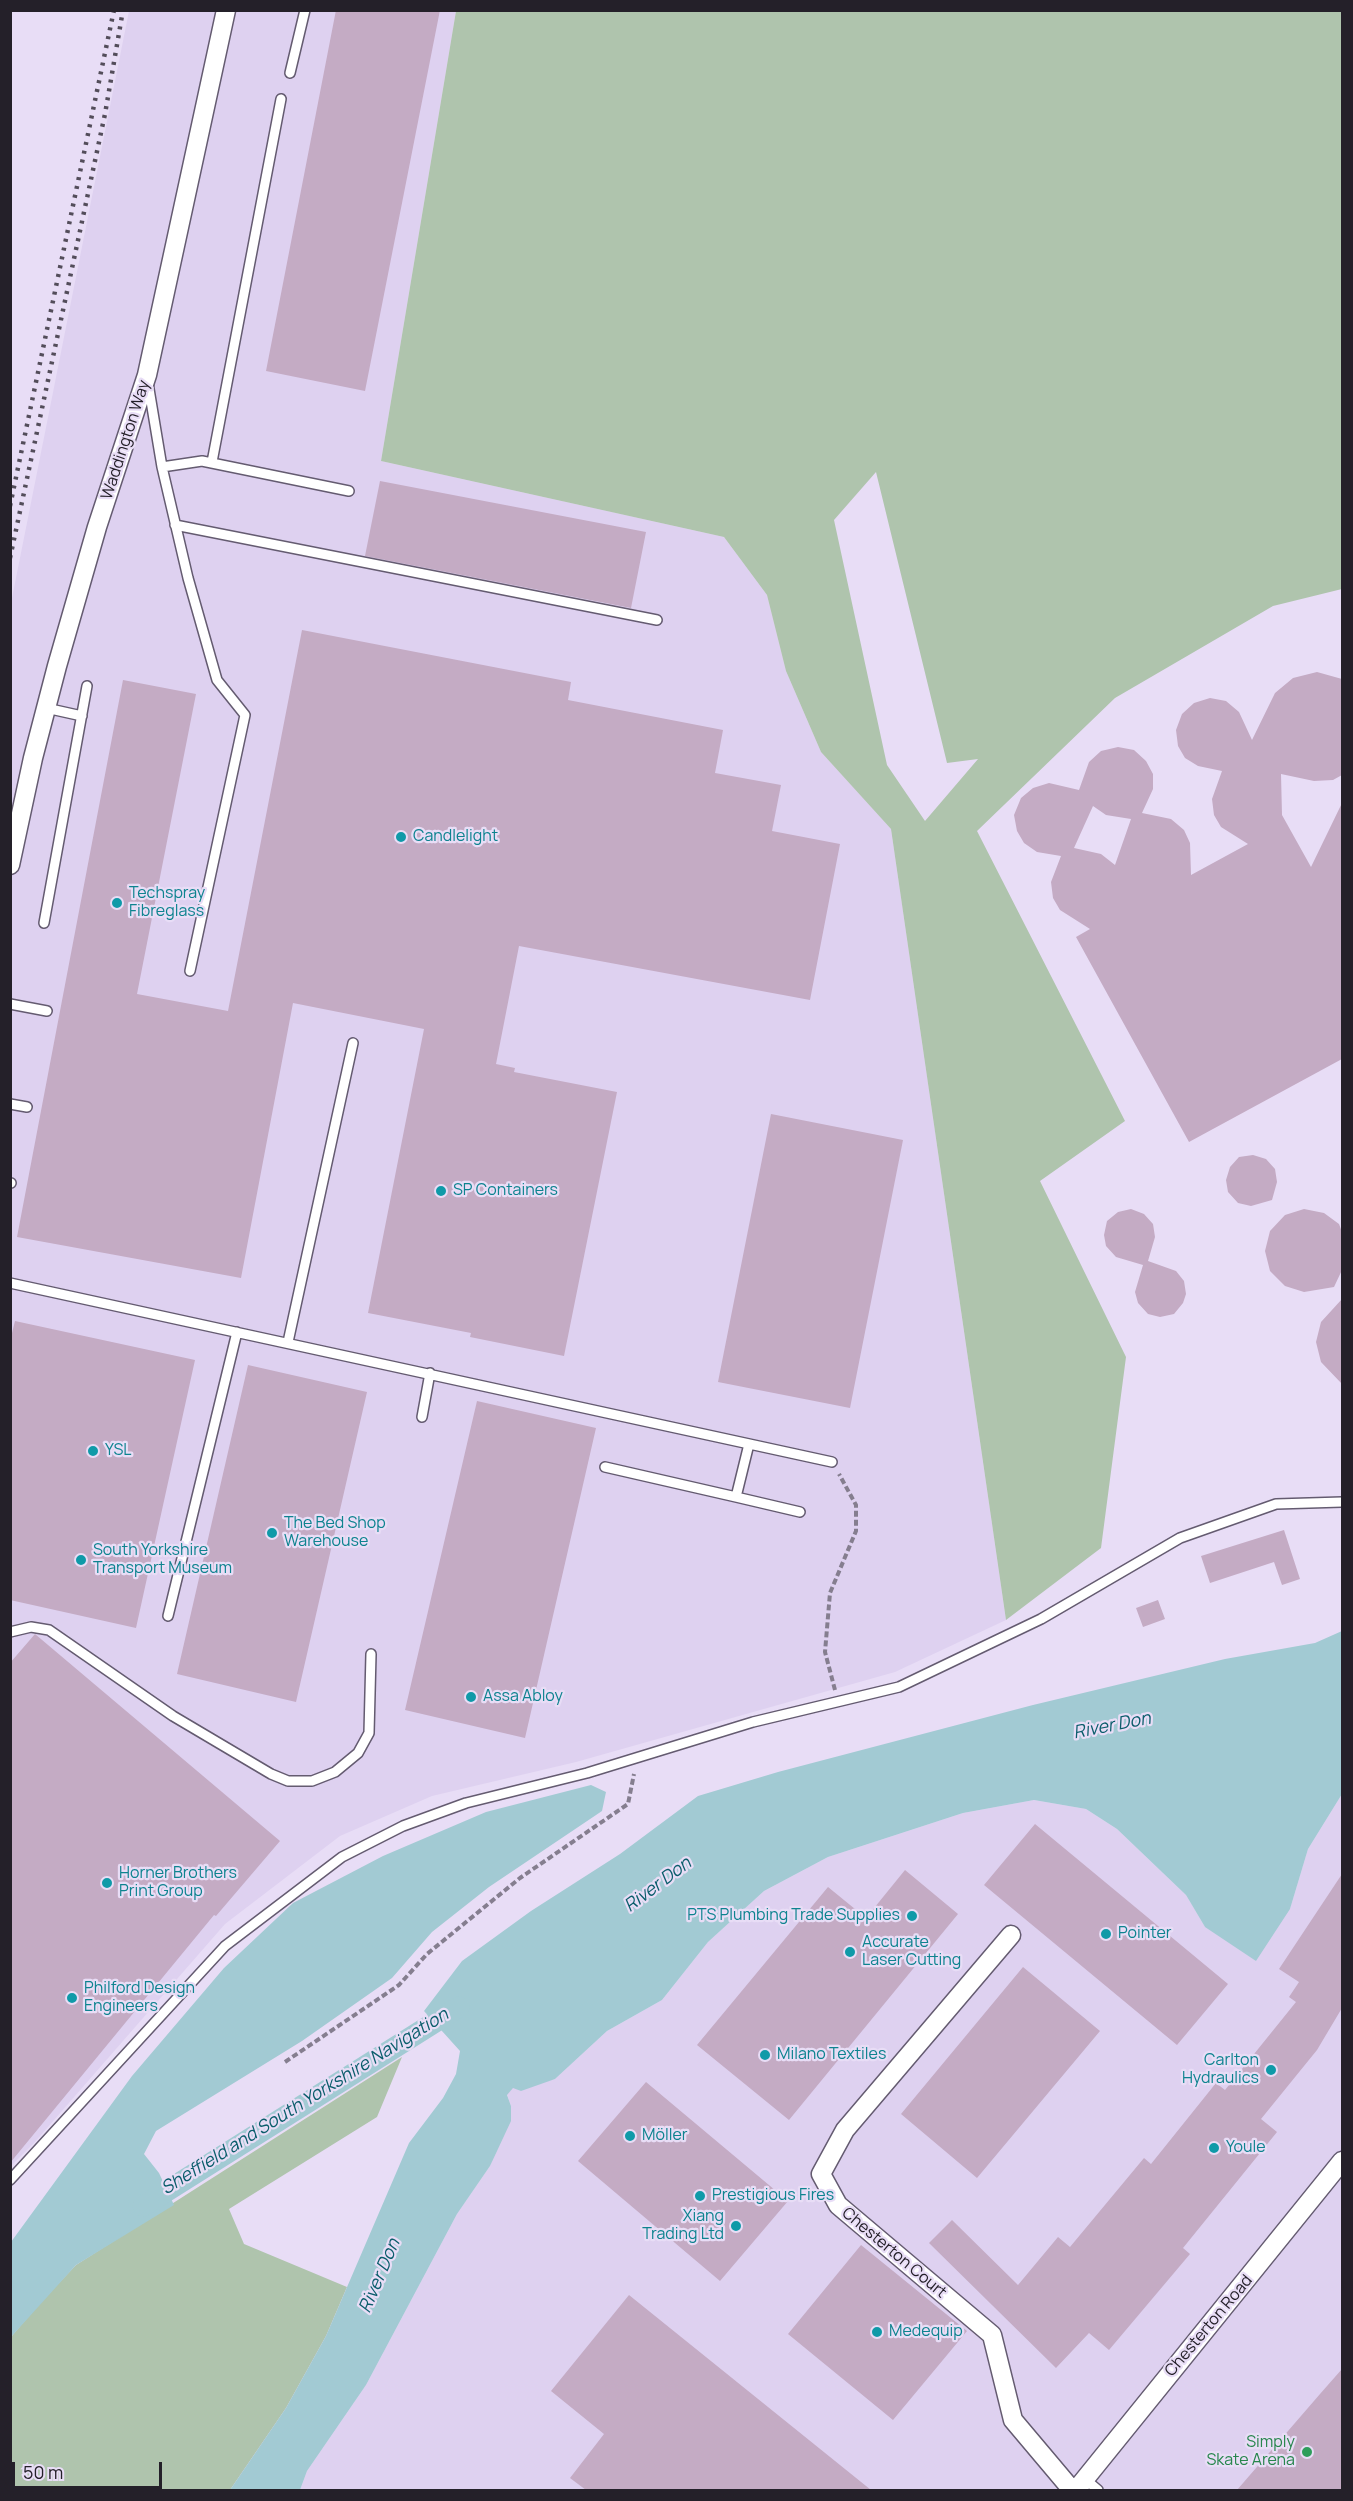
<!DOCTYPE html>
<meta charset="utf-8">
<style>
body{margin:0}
#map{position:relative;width:1353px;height:2501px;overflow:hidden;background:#e8ddf6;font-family:Manrope,sans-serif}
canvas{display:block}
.frame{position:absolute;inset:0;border:12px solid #242029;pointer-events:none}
.scale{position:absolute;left:12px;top:2462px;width:150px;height:27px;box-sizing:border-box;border:3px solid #242029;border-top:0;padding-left:8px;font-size:18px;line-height:21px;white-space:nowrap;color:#242029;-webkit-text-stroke:4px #e8ddf6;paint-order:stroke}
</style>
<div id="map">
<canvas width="1353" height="2501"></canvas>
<div class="frame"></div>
<div class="scale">50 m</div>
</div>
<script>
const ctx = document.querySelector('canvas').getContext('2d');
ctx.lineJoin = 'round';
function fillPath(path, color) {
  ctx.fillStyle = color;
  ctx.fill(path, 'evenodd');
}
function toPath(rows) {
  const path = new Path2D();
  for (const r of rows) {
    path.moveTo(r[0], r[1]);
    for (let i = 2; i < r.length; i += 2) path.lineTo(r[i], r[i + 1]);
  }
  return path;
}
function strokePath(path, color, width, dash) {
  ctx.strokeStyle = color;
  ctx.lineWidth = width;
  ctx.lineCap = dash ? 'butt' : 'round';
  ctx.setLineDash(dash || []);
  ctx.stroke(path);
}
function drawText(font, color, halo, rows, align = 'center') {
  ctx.font = font + ' Manrope,sans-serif';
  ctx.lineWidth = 4.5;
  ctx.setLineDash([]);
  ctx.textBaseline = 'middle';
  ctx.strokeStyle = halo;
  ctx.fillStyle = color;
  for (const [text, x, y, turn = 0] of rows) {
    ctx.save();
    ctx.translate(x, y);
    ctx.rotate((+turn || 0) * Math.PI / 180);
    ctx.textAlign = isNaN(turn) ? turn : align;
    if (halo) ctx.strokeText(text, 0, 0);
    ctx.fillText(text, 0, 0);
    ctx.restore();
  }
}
fillPath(toPath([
 [129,11,456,11,381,461,724,537,767,595,786,671,821,752,891,829,1006,1620,895,1672,576,1762,432,1796,340,1836,225,1924,34,2143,11,2166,11,603],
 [1342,1794,1342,2490,300,2490,307,2471,366,2385,457,2214,490,2166,511,2106,507,2094,513,2087,555,2079,607,2031,662,2000,708,1942,764,1891,828,1857,963,1813,1034,1800,1086,1809,1117,1829,1186,1895,1205,1927,1290,1909,1308,1849]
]), '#ded1f0');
fillPath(toPath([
 [456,11,1342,11,1342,589,1273,606,1115,698,977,831,1125,1121,1040,1181,1126,1357,1101,1548,1006,1620,891,829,821,752,786,671,767,595,724,537,381,461],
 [876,472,947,763,978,759,925,821,887,765,834,520],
 [402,2057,377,2117,229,2209,244,2244,347,2287,326,2336,286,2408,230,2490,11,2490,11,2337,37,2306,76,2265]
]), '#afc4ad');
fillPath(toPath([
 [1342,1631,1342,1794,1308,1849,1290,1909,1256,1961,1205,1927,1186,1895,1117,1829,1086,1809,1034,1800,963,1813,828,1857,764,1891,708,1942,662,2000,607,2031,555,2079,521,2091,513,2088,507,2095,511,2106,511,2121,490,2166,457,2214,366,2385,307,2471,300,2490,230,2490,286,2408,326,2336,409,2143,443,2098,456,2074,460,2051,424,2011,462,1961,531,1911,620,1854,698,1796,778,1772,1033,1705,1225,1659,1315,1643],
 [591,1785,606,1792,602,1811,489,1887,432,1932,392,1978,302,2041,156,2131,144,2154,159,2173,174,2205,76,2265,11,2337,11,2242,132,2076,224,1968,293,1903,383,1856,486,1812]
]), '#a2cad3');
strokePath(toPath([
 [143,2206,459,2007]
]), '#a2cad3', 21);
fillPath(toPath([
 [336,10,440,10,365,391,266,371],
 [380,481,646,532,631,608,365,556],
 [302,630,571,682,568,700,723,730,715,773,781,785,772,831,840,844,810,1000,519,946,496,1064,515,1068,514,1072,617,1092,564,1356,470,1337,471,1333,368,1313,424,1029,293,1003,241,1278,17,1237,123,680,196,694,137,994,228,1011],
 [1317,672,1342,679,1342,775,1333,780,1314,781,1281,774,1282,815,1311,867,1342,803,1342,1059,1189,1142,1076,937,1090,929,1060,910,1053,898,1051,882,1061,856,1037,852,1024,843,1017,831,1014,815,1021,798,1033,788,1049,783,1079,790,1089,762,1101,751,1118,747,1134,750,1146,761,1153,774,1153,789,1142,813,1171,819,1184,830,1190,843,1191,875,1248,844,1221,827,1214,815,1212,799,1222,771,1198,766,1185,758,1178,746,1176,730,1182,714,1194,703,1210,698,1226,701,1239,712,1252,740,1275,693,1293,678],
 [1093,806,1106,815,1131,819,1115,865,1101,854,1074,848],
 [771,1114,903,1140,850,1408,718,1382],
 [1253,1155,1266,1159,1275,1169,1277,1182,1272,1200,1251,1206,1238,1203,1228,1192,1226,1180,1230,1167,1239,1157],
 [1131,1209,1144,1214,1153,1224,1155,1237,1148,1261,1176,1271,1184,1281,1186,1294,1183,1303,1174,1314,1160,1317,1148,1314,1138,1303,1135,1292,1143,1265,1116,1257,1106,1246,1104,1235,1107,1221,1118,1212],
 [1304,1209,1324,1213,1339,1224,1342,1232,1342,1270,1334,1287,1304,1292,1285,1286,1270,1271,1265,1251,1270,1231,1285,1215],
 [1342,1299,1342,1384,1321,1362,1316,1342,1321,1322],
 [15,1321,195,1360,136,1628,10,1600,10,1341],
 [248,1365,367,1392,296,1702,177,1674],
 [477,1401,596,1428,525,1738,405,1710],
 [1284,1530,1300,1579,1282,1585,1274,1562,1210,1583,1201,1556],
 [1158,1600,1165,1619,1143,1627,1136,1608],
 [35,1634,280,1841,216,1916,214,1915,10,2163,10,1663],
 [1035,1824,1228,1984,1177,2045,984,1885],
 [905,1870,958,1914,789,2120,697,2045,828,1887,866,1918],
 [1342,1874,1342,2008,1317,2050,1261,2119,1277,2132,1183,2248,1190,2254,1109,2350,1089,2333,1056,2368,929,2243,952,2220,1018,2285,1058,2237,1070,2247,1144,2158,1151,2164,1216,2083,1225,2090,1296,2002,1289,1997,1299,1982,1279,1969],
 [1023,1967,1100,2031,977,2178,901,2114],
 [646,2082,788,2201,720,2281,578,2161],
 [861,2245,967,2331,893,2420,788,2334],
 [629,2295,871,2490,586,2490,570,2478,604,2434,551,2391],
 [1342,2369,1342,2490,1237,2490,1320,2394]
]), '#c4abc4');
const lane = toPath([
 [290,73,305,10],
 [148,383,162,467,188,578,217,680,245,715,190,971],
 [212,462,281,99],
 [162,467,202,461,349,491],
 [175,525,657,620],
 [46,708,82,716],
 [44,923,87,686],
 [10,1004,47,1011],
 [10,1104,27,1107],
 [10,1183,11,1183],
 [10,1283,832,1462],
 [288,1342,353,1043],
 [422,1417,430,1373],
 [749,1444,736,1497,800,1512],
 [605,1467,736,1497],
 [168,1616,237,1332],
 [10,1632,31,1627,49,1630,173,1716,271,1774,288,1781,312,1781,335,1772,358,1753,369,1733,371,1654],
 [10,2180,225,1946,342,1857,403,1826,466,1803,587,1773,753,1722,899,1687,1041,1619,1180,1538,1276,1504,1342,1502],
 [1085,2479,1098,2490]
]);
const street = toPath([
 [10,865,33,758,57,666,97,527,147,375,226,10],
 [1011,1935,845,2130,821,2174,838,2205,992,2335,1013,2420,1072,2490],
 [1076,2490,1342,2161]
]);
strokePath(lane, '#645b70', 12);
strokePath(street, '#645b70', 21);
strokePath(toPath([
 [835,1690,825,1652,830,1593,856,1531,856,1505,839,1474],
 [285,2062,399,1985,427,1954,520,1878,628,1804,634,1774]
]), '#857e8f', 4, [6, 3]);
strokePath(lane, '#fff', 9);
strokePath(street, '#fff', 18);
strokePath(toPath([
 [10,506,114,10],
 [10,558,105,114,123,10]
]), '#534d5a', 4.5, [3, 6]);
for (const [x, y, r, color] of [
 [401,837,6,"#0f9aa8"],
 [117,903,6,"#0f9aa8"],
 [441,1191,6,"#0f9aa8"],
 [93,1451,6,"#0f9aa8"],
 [272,1533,6,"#0f9aa8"],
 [81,1560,6,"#0f9aa8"],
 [471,1697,6,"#0f9aa8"],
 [107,1883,6,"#0f9aa8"],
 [912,1916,6,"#0f9aa8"],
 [1106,1934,6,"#0f9aa8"],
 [850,1952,6,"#0f9aa8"],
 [72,1998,6,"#0f9aa8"],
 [765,2055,6,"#0f9aa8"],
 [1271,2070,6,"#0f9aa8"],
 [630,2136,6,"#0f9aa8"],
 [1214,2148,6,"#0f9aa8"],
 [700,2196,6,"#0f9aa8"],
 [736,2226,6,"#0f9aa8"],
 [877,2332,6,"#0f9aa8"],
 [1307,2452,6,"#2e9e5b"]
]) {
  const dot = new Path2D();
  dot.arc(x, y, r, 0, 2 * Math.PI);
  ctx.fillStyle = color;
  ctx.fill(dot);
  strokePath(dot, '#e8ddf6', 2);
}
drawText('16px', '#242029', '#e8ddf6', [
 ["Waddington Way",126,440,-72],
 ["Chesterton Court",894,2253,40],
 ["Chesterton Road",1209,2326,-50]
]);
drawText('16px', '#0d838f', '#e8ddf6', [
 ["Candlelight",413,837],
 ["Techspray",129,894],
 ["Fibreglass",129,912],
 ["SP Containers",453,1191],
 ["YSL",105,1451],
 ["The Bed Shop",284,1524],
 ["Warehouse",284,1542],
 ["South Yorkshire",93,1551],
 ["Transport Museum",93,1569],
 ["Assa Abloy",483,1697],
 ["Horner Brothers",119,1874],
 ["Print Group",119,1892],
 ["PTS Plumbing Trade Supplies",900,1916,"right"],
 ["Pointer",1118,1934],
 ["Accurate",862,1943],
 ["Laser Cutting",862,1961],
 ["Philford Design",84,1989],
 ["Engineers",84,2007],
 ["Milano Textiles",777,2055],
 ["Carlton",1259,2061,"right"],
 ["Hydraulics",1259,2079,"right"],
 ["Möller",642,2136],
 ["Youle",1226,2148],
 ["Prestigious Fires",712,2196],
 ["Xiang",724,2217,"right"],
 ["Trading Ltd",724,2235,"right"],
 ["Medequip",889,2332]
], 'left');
drawText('16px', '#27864d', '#e8ddf6', [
 ["Simply",1295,2443],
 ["Skate Arena",1295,2461]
], 'right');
drawText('italic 18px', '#0a5d6b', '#e8ddf6', [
 ["River Don",1112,1726,-11],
 ["River Don",658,1885,-37],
 ["Sheffield and South Yorkshire Navigation",305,2102,-32],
 ["River Don",380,2276,-67]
]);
</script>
